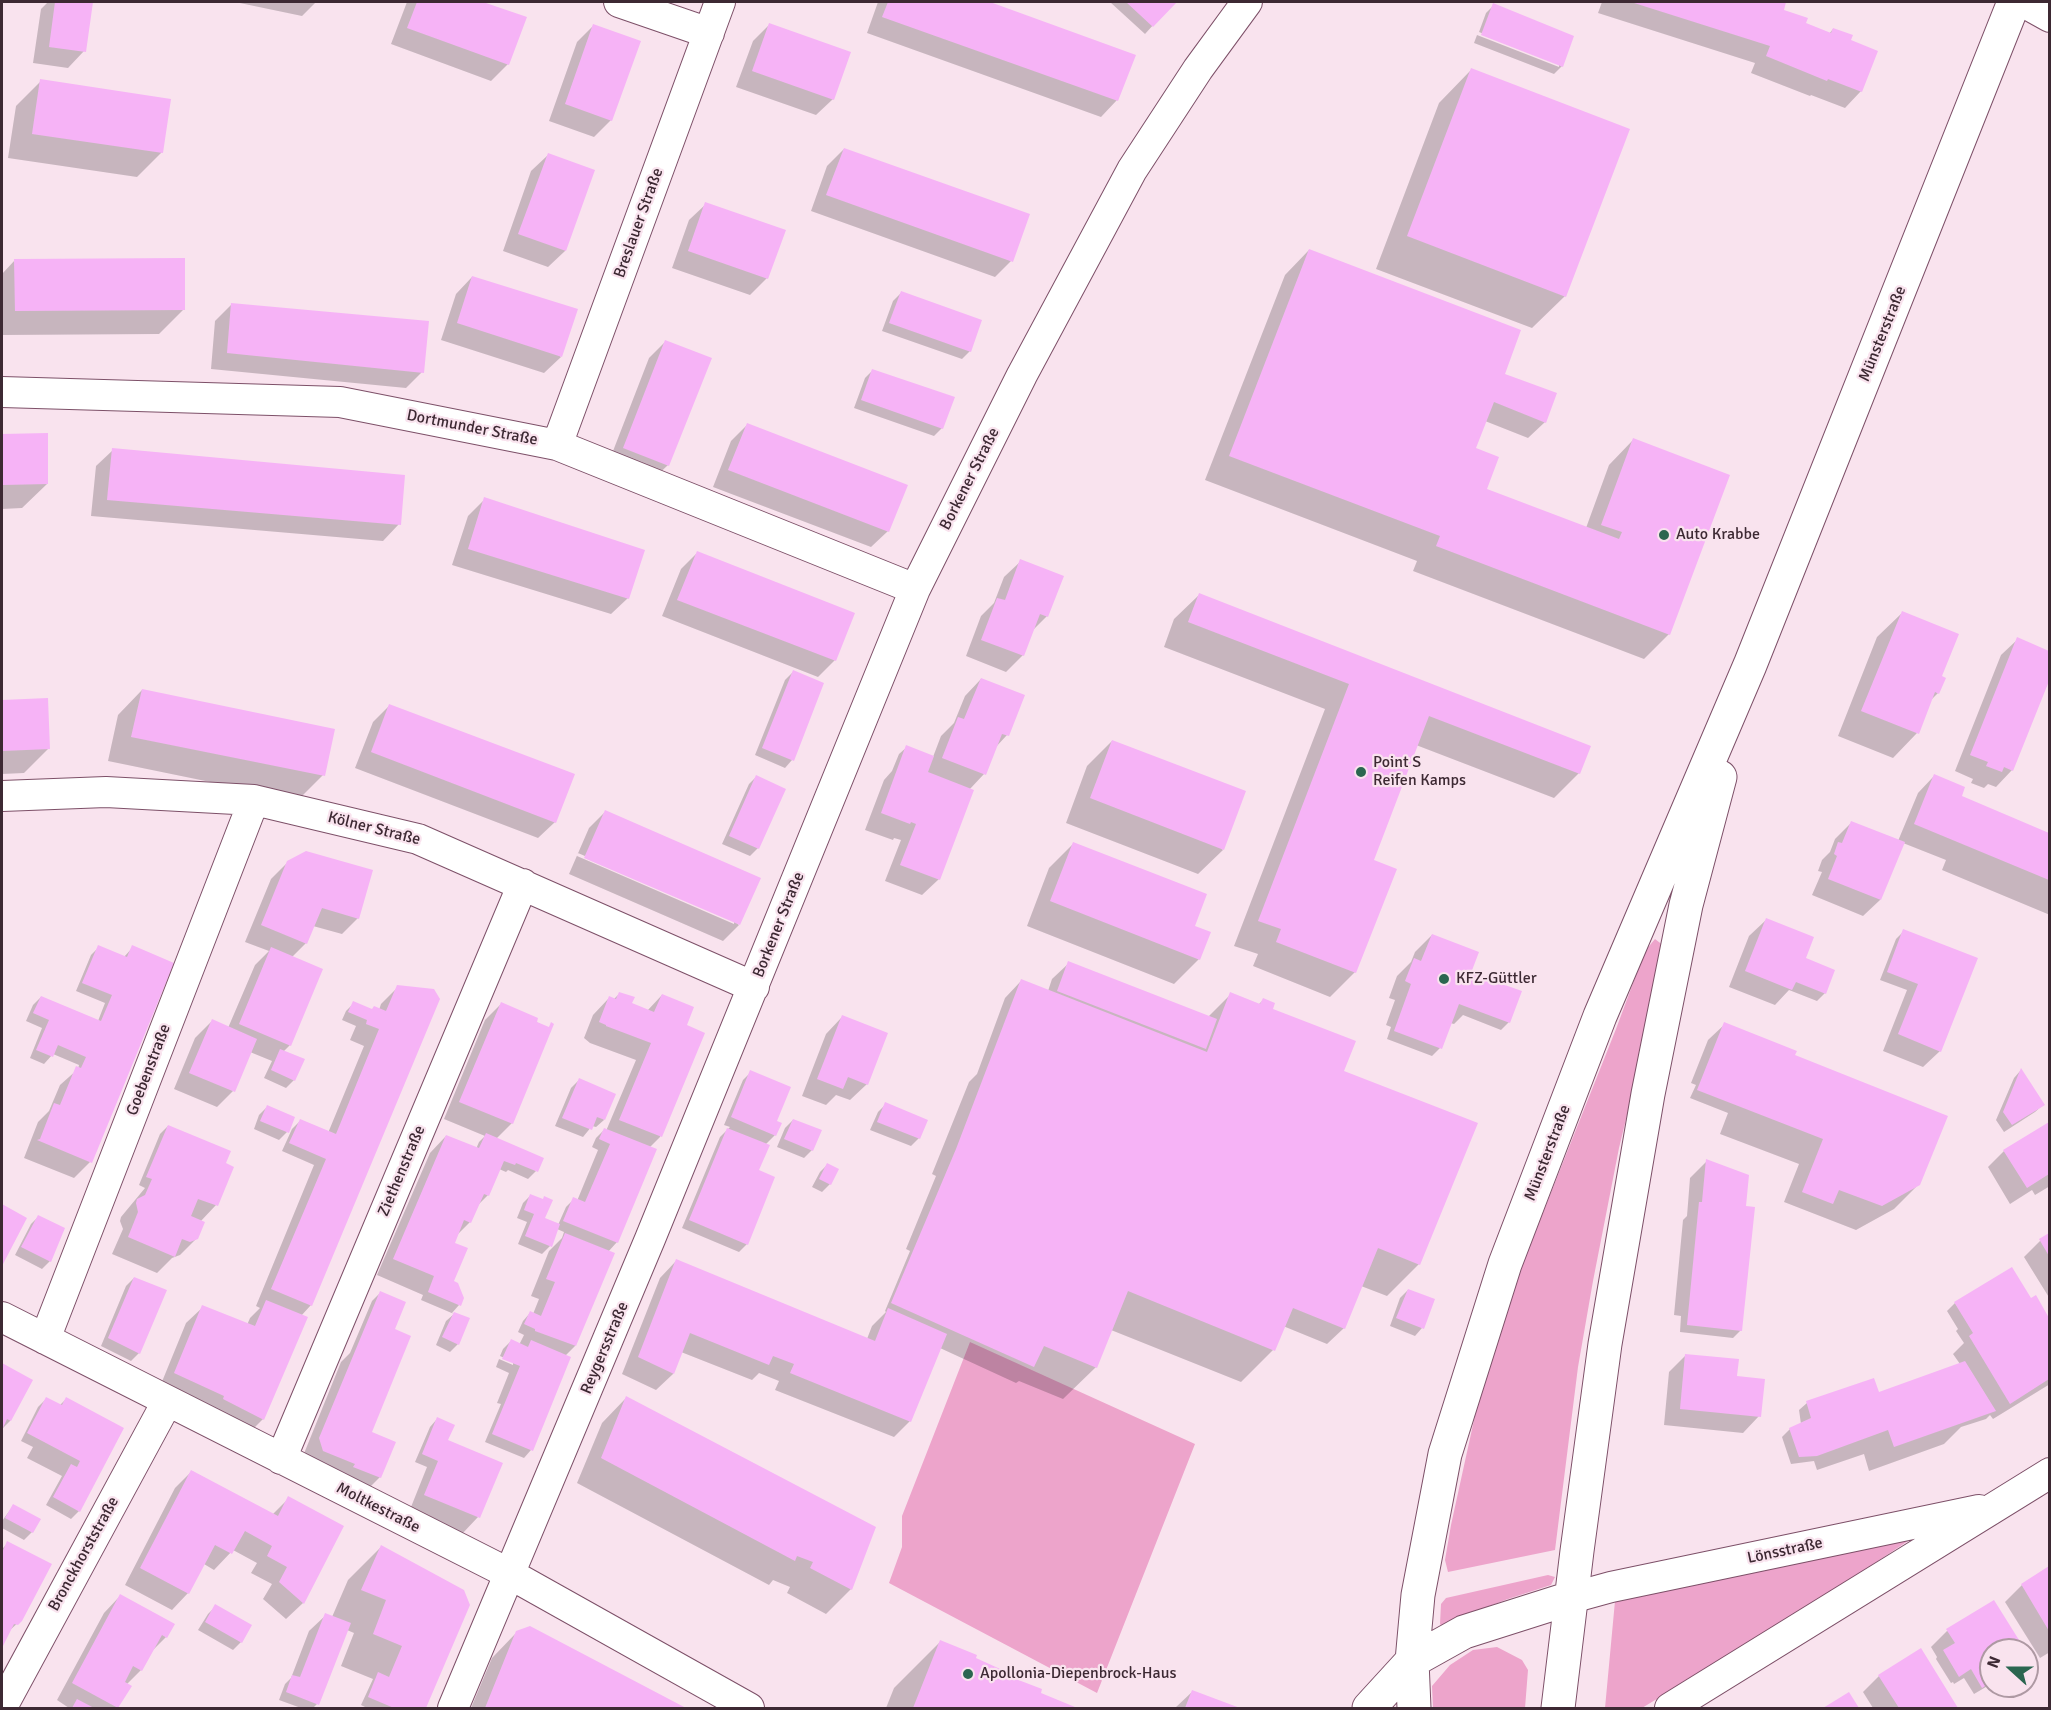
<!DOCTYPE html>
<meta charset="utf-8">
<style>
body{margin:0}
#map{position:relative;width:2051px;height:1710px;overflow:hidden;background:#f9e3ee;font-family:Signika,sans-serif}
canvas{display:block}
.frame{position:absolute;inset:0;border:3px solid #3d2933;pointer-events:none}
.north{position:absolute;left:1979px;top:1638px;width:60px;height:60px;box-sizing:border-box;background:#f9e3ee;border:2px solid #ae99a3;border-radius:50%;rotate:291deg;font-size:16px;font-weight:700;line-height:24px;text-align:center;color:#3d2933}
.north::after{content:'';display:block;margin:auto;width:21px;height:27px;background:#2b6650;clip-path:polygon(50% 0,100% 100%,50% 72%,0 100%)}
</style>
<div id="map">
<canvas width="2051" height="1710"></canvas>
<div class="frame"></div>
<div class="north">N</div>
</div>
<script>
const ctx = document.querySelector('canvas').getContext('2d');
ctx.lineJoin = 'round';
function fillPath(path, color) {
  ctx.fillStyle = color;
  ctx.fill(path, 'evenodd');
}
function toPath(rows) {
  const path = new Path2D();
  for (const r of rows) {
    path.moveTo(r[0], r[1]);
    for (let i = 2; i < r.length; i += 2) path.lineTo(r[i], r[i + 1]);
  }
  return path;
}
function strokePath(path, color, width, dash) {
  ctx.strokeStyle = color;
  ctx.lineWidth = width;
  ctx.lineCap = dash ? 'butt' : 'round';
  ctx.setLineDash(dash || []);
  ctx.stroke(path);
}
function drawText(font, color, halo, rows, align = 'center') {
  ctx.font = font + ' Signika,sans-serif';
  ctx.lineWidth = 4.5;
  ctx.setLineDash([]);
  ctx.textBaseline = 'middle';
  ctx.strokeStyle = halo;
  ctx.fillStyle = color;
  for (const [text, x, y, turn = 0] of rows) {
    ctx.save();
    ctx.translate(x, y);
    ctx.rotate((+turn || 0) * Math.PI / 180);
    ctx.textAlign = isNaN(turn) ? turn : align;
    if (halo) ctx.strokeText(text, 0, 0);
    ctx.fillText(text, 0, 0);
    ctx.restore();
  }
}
fillPath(toPath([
 [1655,939,1664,946,1650,1020,1619,1148,1593,1281,1578,1367,1555,1550,1448,1572,1445,1560,1451,1525,1483,1379,1523,1263,1616,1029,1645,951],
 [970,1342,1195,1444,1097,1693,889,1583,902,1547,902,1516],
 [1897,1537,1908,1541,1822,1598,1642,1708,1605,1708,1615,1601],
 [1548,1575,1555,1577,1551,1585,1508,1599,1471,1613,1443,1628,1440,1624,1441,1604,1446,1598],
 [1497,1647,1522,1660,1528,1670,1525,1708,1433,1708,1432,1686,1450,1665,1473,1650]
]), '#eda4cb');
fillPath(toPath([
 [48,2,92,2,84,51,68,68,33,63,41,9],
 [235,2,316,2,302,16],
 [407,2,479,2,525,18,508,64,491,81,391,44],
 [878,2,985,2,1134,55,1117,100,1101,117,867,33],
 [1110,2,1174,2,1145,34],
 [1602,2,1785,2,1782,10,1804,24,1829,34,1833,29,1850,41,1861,91,1845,108,1811,95,1810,96,1751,73,1755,63,1598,13],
 [1494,5,1572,37,1562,66,1554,74,1474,43,1477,35,1559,67,1559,64,1479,32,1486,13],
 [594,25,611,120,594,137,549,121,577,42],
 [769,25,833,99,816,115,736,87,753,41],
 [1471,70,1565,296,1532,328,1376,269,1439,103],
 [41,81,162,152,137,177,8,158,16,106],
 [844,149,1011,261,995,277,811,211,827,166],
 [548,155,593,171,565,251,548,267,503,251,531,171],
 [706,204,767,278,750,295,672,268,689,220],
 [1309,250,1503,374,1545,422,1528,438,1485,421,1474,449,1485,490,1586,528,1609,465,1633,440,1728,475,1669,634,1644,659,1413,571,1417,561,1205,480,1285,275],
 [15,260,184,309,159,334,2,335,2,274],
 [472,277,561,357,544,373,441,340,456,294],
 [901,293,970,351,962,359,882,331,893,301],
 [232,304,422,372,406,388,211,369,215,321],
 [666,341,668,465,651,481,608,464,649,358],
 [873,370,942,428,934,436,854,408,865,378],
 [748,424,888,531,871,547,713,487,731,441],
 [46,434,47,484,22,508,2,509,2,435],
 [113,450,399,524,383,541,91,516,96,466],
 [485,499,628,598,611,614,452,565,468,516],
 [697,553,835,660,818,677,662,616,681,569],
 [1021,561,1047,616,1032,631,1023,655,1006,672,966,656,981,616,994,603,1004,577],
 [1199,595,1579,773,1554,798,1416,745,1372,860,1355,972,1330,997,1253,966,1258,954,1234,946,1325,709,1164,647,1174,619],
 [1902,613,1938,693,1930,701,1917,733,1893,758,1838,736,1877,637],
 [2018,639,2050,653,2050,677,2012,770,1996,787,1988,784,1984,788,1971,783,1973,779,1955,771,2001,655],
 [793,672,792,760,785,768,755,755,785,680],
 [981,679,1007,735,995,748,984,774,969,790,939,879,922,895,885,881,901,840,894,838,893,840,865,830,884,780,892,771,899,754,907,747,933,757,941,736,954,723,965,696],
 [142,690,323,775,298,800,108,761,118,715],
 [47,700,49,748,24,773,2,774,2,702],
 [389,706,555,822,538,838,355,768,373,722],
 [1112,741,1223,850,1198,874,1066,823,1087,766],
 [1934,776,1960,796,2050,835,2050,915,1942,870,1946,860,1903,843,1880,900,1863,916,1812,895,1822,872,1818,871,1822,860,1830,852,1835,839,1852,822,1898,841,1918,793],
 [756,777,758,848,750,856,722,844,749,784],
 [605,812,739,925,723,941,569,874,589,828],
 [578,853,734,921,734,924,577,856],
 [1074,843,1194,927,1199,959,1174,984,1027,926,1049,868],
 [288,862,358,918,342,934,313,926,306,943,292,957,290,1045,283,1052,294,1080,286,1088,264,1078,272,1061,250,1052,233,1091,217,1107,174,1089,195,1038,212,1021,228,1028,255,965,269,951,245,942,271,879],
 [1766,920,1825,993,1817,1001,1789,990,1775,1005,1729,987,1749,936],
 [1904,931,1940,1051,1923,1067,1883,1051,1907,990,1880,980,1896,939],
 [1432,935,1509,1022,1501,1030,1463,1015,1454,1024,1450,1023,1440,1048,1432,1056,1387,1039,1391,1027,1386,1025,1395,1000,1389,998,1397,976,1411,962,1415,952],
 [99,947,124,957,133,947,90,1162,74,1178,24,1158,38,1122,49,1111,60,1085,78,1069,79,1065,53,1054,44,1064,30,1058,42,1028,26,1021,33,1005,41,997,98,1021,105,1003,76,991,91,955],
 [1069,963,1208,1017,1231,994,1258,1005,1263,1000,1271,1010,1342,1071,1419,1264,1387,1296,1361,1286,1344,1328,1327,1344,1283,1326,1273,1350,1241,1382,1111,1330,1096,1367,1063,1399,1019,1381,1016,1383,940,1348,910,1421,894,1437,775,1390,779,1381,759,1373,752,1380,681,1352,673,1374,656,1390,622,1374,660,1278,676,1261,867,1339,872,1326,886,1312,885,1311,910,1251,906,1249,936,1176,932,1174,969,1082,977,1074,1005,998,1021,981,1048,991,1052,979],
 [398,987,311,1305,301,1316,306,1318,263,1419,246,1436,159,1389,186,1323,203,1307,247,1325,250,1318,260,1308,256,1306,314,1165,282,1151,292,1129,300,1121,328,1133,364,1046,350,1040,356,1026,342,1020,346,1011,354,1003,371,1010,379,1010,381,1004],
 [619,994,627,1006,647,1011,662,995,685,1026,703,1034,660,1137,650,1147,617,1242,608,1252,575,1346,565,1356,531,1450,524,1458,485,1442,501,1404,497,1403,509,1373,496,1367,499,1359,513,1365,513,1362,500,1356,503,1349,511,1341,519,1345,524,1335,518,1332,523,1321,530,1313,533,1314,539,1299,531,1296,549,1251,562,1238,564,1232,557,1229,550,1246,542,1254,518,1244,527,1222,517,1218,523,1203,531,1195,543,1219,558,1225,566,1207,574,1199,577,1201,598,1150,592,1147,596,1138,604,1130,606,1131,636,1060,590,1043,584,1038,593,1015,609,998,613,1000],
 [501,1004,548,1028,552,1025,512,1123,496,1139,536,1171,528,1179,508,1170,506,1172,499,1169,488,1195,476,1207,470,1222,456,1236,453,1243,452,1282,459,1305,452,1313,468,1319,458,1344,450,1352,436,1345,446,1321,454,1314,421,1300,423,1295,377,1275,430,1153,446,1136,476,1149,479,1142,485,1136,444,1119,485,1020],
 [842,1017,867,1084,850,1100,836,1095,826,1105,802,1096,826,1034],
 [1725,1024,1794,1056,1919,1184,1894,1209,1856,1230,1784,1202,1799,1164,1720,1134,1728,1113,1690,1098,1696,1085,1691,1083,1708,1040],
 [2021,1070,2043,1105,2035,1112,2004,1132,1996,1120,2014,1078],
 [751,1072,775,1122,775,1135,765,1145,757,1171,747,1244,739,1252,682,1228,720,1137,730,1127,724,1125,743,1080],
 [579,1080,604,1120,596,1127,592,1126,583,1137,555,1126,571,1088],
 [886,1104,919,1138,911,1146,870,1130,878,1112],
 [267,1107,287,1132,279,1140,254,1129,259,1115],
 [793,1120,812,1150,804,1158,777,1147,785,1128],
 [2050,1123,2050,1186,2035,1195,2032,1190,2010,1204,1988,1167,2004,1151],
 [168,1126,224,1165,232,1168,216,1205,200,1222,197,1238,180,1255,172,1258,157,1273,112,1254,123,1229,120,1221,121,1217,145,1188,139,1185,160,1134],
 [1707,1161,1741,1330,1733,1338,1680,1332,1681,1316,1674,1315,1683,1220,1687,1216,1690,1178],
 [828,1164,830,1184,822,1192,812,1187,820,1172],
 [2,1206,25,1218,2,1262],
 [39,1216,50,1261,42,1269,15,1255,31,1224],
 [2050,1235,2050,1299,2024,1257,2040,1241],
 [134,1278,139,1353,131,1361,101,1346,126,1286],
 [1408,1290,1422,1328,1415,1336,1390,1326,1400,1298],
 [380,1293,393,1330,370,1432,380,1477,363,1494,303,1456,341,1362,350,1353,372,1301],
 [2035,1297,2050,1321,2050,1384,1993,1419,1990,1415,1986,1419,1961,1427,1944,1444,1869,1471,1864,1454,1817,1470,1814,1461,1791,1464,1782,1437,1790,1429,1801,1424,1799,1410,1807,1403,1878,1394,1960,1364,1953,1354,1964,1343,1956,1331,1958,1329,1947,1311,1955,1303,2023,1303],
 [1686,1355,1735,1378,1759,1416,1743,1433,1664,1425,1669,1372],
 [2,1365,31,1380,10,1421,2,1429],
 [626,1398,851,1589,826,1614,787,1593,790,1587,773,1580,769,1585,577,1483,602,1423],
 [46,1399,59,1406,66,1399,122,1429,79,1511,71,1519,46,1505,62,1476,27,1458,33,1447,21,1441,38,1407],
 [437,1419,478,1517,462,1534,409,1512,427,1467,415,1462,430,1427],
 [192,1471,272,1515,289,1498,342,1527,303,1603,286,1619,263,1599,272,1584,251,1573,257,1563,233,1550,214,1570,204,1564,188,1593,172,1610,125,1585,175,1488],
 [13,1506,32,1532,24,1540,2,1528,2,1521],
 [8,1543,21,1620,8,1632,2,1644,2,1549],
 [381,1547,468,1605,425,1708,367,1708,361,1705,373,1679,341,1666,354,1633,347,1630,317,1704,313,1708,301,1708,279,1700,285,1684,291,1678,309,1631,326,1615,332,1617,348,1580],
 [2050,1568,2050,1652,2040,1658,2005,1602,2022,1585],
 [120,1596,166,1637,151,1652,141,1670,127,1684,130,1686,117,1708,69,1708,57,1700,104,1613],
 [216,1606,241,1642,233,1650,198,1630,208,1614],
 [530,1628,683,1708,471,1708,492,1658,517,1632],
 [1947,1631,2017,1640,2006,1650,1991,1650,1991,1684,1974,1694,1964,1678,1954,1684,1953,1682,1951,1683,1936,1659,1937,1657,1931,1647],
 [940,1642,1039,1694,1072,1708,886,1708,894,1688],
 [1921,1650,1956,1708,1873,1708,1863,1692,1879,1676],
 [1193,1691,1236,1708,1175,1708]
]), '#0003');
fillPath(toPath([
 [55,2,93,2,86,52,49,47],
 [417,2,483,2,527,17,509,65,407,28],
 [888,2,990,2,1136,55,1118,101,882,17],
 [1126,2,1177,2,1153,27],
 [1631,2,1786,2,1784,10,1808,18,1806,23,1831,33,1833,28,1853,35,1851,40,1878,51,1862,92,1828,79,1827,81,1766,56,1770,46],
 [1493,3,1574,36,1563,67,1481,35],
 [769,23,851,52,834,100,752,71],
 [593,24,641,41,612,121,565,104],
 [1471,68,1630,129,1566,297,1407,236],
 [40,79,171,99,163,153,32,134],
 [844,148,1030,214,1013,262,826,195],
 [548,153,595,170,566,251,518,234],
 [705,202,786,230,768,279,688,251],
 [1309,249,1521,330,1505,374,1557,393,1546,423,1494,402,1476,448,1499,457,1487,489,1619,539,1622,532,1601,525,1633,438,1730,475,1670,635,1436,546,1440,536,1229,456],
 [185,258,185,310,15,311,14,259],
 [472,276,578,309,562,357,457,323],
 [901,291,982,320,971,352,889,323],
 [231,303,429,321,424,373,227,353],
 [665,340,712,358,669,466,623,448],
 [872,369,955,397,943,429,861,400],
 [747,423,908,485,889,532,728,470],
 [48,433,48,484,2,485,2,434],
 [112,448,405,475,401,525,107,500],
 [484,497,645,550,629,599,468,549],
 [697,551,855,613,836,661,677,600],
 [1020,559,1064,576,1048,617,1040,614,1024,656,981,640,997,598,1005,600],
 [1199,593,1591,746,1580,774,1429,716,1374,860,1397,869,1356,973,1276,942,1281,929,1258,921,1349,684,1188,622],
 [1902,611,1959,634,1942,676,1946,678,1939,694,1935,692,1919,734,1861,711],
 [2017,637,2049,651,2049,681,2013,771,2004,767,2002,772,1986,766,1988,762,1970,755],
 [793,670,824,683,794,761,762,748],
 [981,678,1025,695,1009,736,1002,734,986,775,942,758,958,717,964,719],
 [142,689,335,729,325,776,131,737],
 [48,698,50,749,2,751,2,700],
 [389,704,575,774,556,823,371,752],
 [1112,740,1246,791,1224,850,1090,798],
 [906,745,934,756,928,772,974,790,940,880,900,865,916,824,911,822,910,824,881,813],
 [1934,774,1965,787,1962,796,2049,833,2049,880,1914,824],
 [756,775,786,789,759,849,729,836],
 [605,810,761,878,740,925,584,858],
 [1851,821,1905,842,1881,900,1828,879,1837,856,1834,854,1838,842,1842,843],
 [1073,842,1207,894,1195,926,1211,932,1200,960,1050,901],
 [306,851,373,870,359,919,322,908,307,944,261,925,287,861],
 [1766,918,1814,937,1806,958,1835,970,1826,994,1796,982,1792,990,1745,971],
 [1903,929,1978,958,1941,1052,1898,1034,1918,984,1887,972],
 [1432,934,1479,952,1471,973,1522,991,1510,1023,1459,1004,1442,1049,1394,1031,1411,984,1405,981,1414,958,1421,961],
 [98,945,127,957,132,945,174,963,92,1163,37,1140,40,1139,54,1103,60,1105,76,1066,81,1068,86,1057,58,1045,53,1057,36,1050,49,1020,33,1013,41,996,101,1021,112,995,82,983],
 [271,947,323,969,291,1046,239,1024],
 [1068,961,1217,1019,1206,1049,1057,991],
 [1021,979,1207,1052,1230,992,1260,1004,1263,998,1275,1003,1273,1009,1356,1041,1344,1071,1478,1123,1420,1265,1378,1248,1345,1329,1293,1308,1275,1351,1128,1291,1097,1368,1044,1346,1034,1367,891,1303,956,1149],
 [397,985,434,989,440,999,312,1306,271,1289,326,1159,289,1143,300,1119,336,1134,379,1029,366,1024,367,1020,348,1012,353,1001,372,1009,374,1006,386,1011],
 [619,992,635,997,632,1003,654,1012,662,994,694,1007,687,1025,705,1033,662,1137,619,1120,651,1043,606,1026,606,1025,599,1022,609,996,616,999],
 [501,1002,538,1018,537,1022,549,1027,551,1022,554,1024,513,1124,459,1102],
 [842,1015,888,1033,868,1085,848,1077,843,1089,817,1079],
 [212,1019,257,1039,235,1092,189,1073],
 [1724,1022,1797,1051,1795,1055,1948,1116,1920,1185,1882,1206,1839,1190,1833,1204,1802,1192,1823,1139,1697,1090],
 [280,1049,305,1059,295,1081,271,1070],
 [2021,1068,2045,1105,2012,1125,2003,1112],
 [750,1070,791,1087,777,1121,782,1123,776,1136,731,1117],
 [579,1078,616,1094,605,1120,597,1117,592,1130,562,1118],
 [885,1102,928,1120,920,1139,877,1122],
 [267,1105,295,1117,289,1133,260,1121],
 [793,1119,822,1130,813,1151,784,1139],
 [2049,1122,2049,1174,2027,1188,2003,1150],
 [168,1125,231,1151,226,1163,234,1167,218,1206,198,1199,191,1216,205,1222,198,1239,190,1242,182,1239,175,1257,128,1237,138,1212,136,1203,137,1199,145,1195,152,1179,146,1177],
 [604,1128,657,1149,618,1243,563,1221,573,1197,585,1202,610,1144,599,1139],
 [727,1128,770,1145,759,1170,775,1177,748,1245,689,1220],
 [486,1133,544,1158,538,1172,516,1163,515,1165,504,1161,489,1196,484,1194,471,1223,464,1220,455,1243,468,1248,454,1281,458,1283,464,1298,461,1306,428,1292,434,1276,393,1259,446,1135,479,1148],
 [1706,1159,1749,1175,1746,1206,1755,1207,1742,1331,1687,1325,1699,1202,1702,1202],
 [827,1163,839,1169,831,1185,819,1179],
 [530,1194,543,1199,544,1196,553,1200,545,1218,560,1224,552,1247,525,1236,534,1214,524,1210],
 [2,1204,27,1218,2,1266],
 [38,1215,65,1228,51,1262,21,1247],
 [565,1233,615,1253,576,1346,535,1331,535,1329,524,1324,530,1311,541,1316,555,1282,546,1279],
 [2049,1233,2049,1256,2039,1239],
 [676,1259,875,1341,888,1308,947,1334,911,1422,790,1373,794,1364,773,1356,769,1365,690,1333,674,1374,638,1357],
 [2012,1267,2031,1298,2036,1295,2049,1318,2049,1379,2010,1404,1969,1336,1973,1333,1954,1302],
 [134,1277,167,1290,140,1354,108,1338],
 [1408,1289,1435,1299,1424,1329,1396,1318],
 [380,1291,406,1302,395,1329,411,1336,372,1432,396,1442,381,1478,353,1467,355,1464,323,1451,319,1438],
 [266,1300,308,1317,264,1420,223,1399,224,1396,174,1373,202,1305,255,1326],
 [454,1312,470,1318,459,1345,442,1337],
 [511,1339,528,1347,531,1340,571,1357,533,1451,492,1434,520,1366,502,1359],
 [1685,1354,1739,1359,1737,1376,1765,1379,1761,1417,1680,1409],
 [1965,1361,1996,1411,1894,1447,1888,1430,1817,1456,1799,1457,1789,1428,1811,1418,1806,1401,1874,1378,1879,1392],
 [2,1363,33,1380,11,1421,7,1419,2,1430],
 [626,1396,876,1527,852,1590,810,1568,813,1562,797,1556,795,1561,601,1458],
 [46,1397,62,1405,66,1397,124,1428,80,1512,53,1497,71,1464,77,1467,80,1461,27,1433],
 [437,1417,455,1425,448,1440,503,1463,480,1518,424,1495,438,1461,422,1454],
 [191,1470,278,1516,288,1496,344,1526,304,1604,279,1582,287,1567,267,1556,272,1546,245,1531,232,1554,215,1545,189,1594,140,1568],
 [13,1504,41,1519,33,1533,5,1518],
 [7,1541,52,1564,22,1621,18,1625,14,1624,2,1648,2,1553],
 [381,1545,464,1590,470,1605,426,1708,394,1708,368,1697,378,1672,389,1677,402,1646,373,1634,386,1600,361,1590],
 [2049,1566,2049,1631,2021,1584],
 [120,1594,175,1624,167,1638,162,1635,142,1671,133,1666,125,1682,132,1686,118,1708,72,1683],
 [1994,1600,2019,1640,2002,1650,1991,1650,1991,1682,1982,1688,1971,1669,1959,1677,1943,1650,1955,1643,1946,1629],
 [215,1604,252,1625,242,1643,205,1622],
 [325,1613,351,1623,319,1705,286,1692,292,1675,300,1677],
 [530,1626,686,1708,485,1708,516,1631],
 [940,1640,977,1655,976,1658,1009,1673,1008,1676,1042,1689,1041,1693,1075,1707,1074,1708,913,1708],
 [1921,1648,1958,1708,1899,1708,1878,1675],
 [1192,1690,1240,1708,1185,1708],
 [1849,1692,1859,1708,1823,1708],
 [77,1699,94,1708,72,1708]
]), '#f6b3f6');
const street = toPath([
 [619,2,709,33],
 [2023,2,2050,17],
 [2,392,340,402,557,445,915,589],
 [557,445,720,2],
 [2,796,106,792,254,800,418,839,754,987],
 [2,1317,508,1573,749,1708],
 [45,1339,254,800],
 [281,1459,523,884],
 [1571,1598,1611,1587,1979,1510],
 [2,1707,167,1402],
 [453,1708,650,1239,915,589,1022,375,1132,170,1198,69,1247,2],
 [1670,1708,2050,1473]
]);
const secondary = toPath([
 [1369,1708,1412,1661,1464,1632,1571,1598],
 [1414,1708,1412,1661,1418,1595,1445,1454,1505,1264,1600,1016,1750,665,2014,2],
 [1558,1708,1577,1551,1605,1344,1648,1094,1686,905,1720,777]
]);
strokePath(street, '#7d5068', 32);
strokePath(secondary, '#7d5068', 35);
strokePath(street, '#fff', 30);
strokePath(secondary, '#fff', 33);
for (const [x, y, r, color] of [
 [1664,535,6,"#2b6650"],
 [1361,772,6,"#2b6650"],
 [1444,979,6,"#2b6650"],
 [968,1674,6,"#2b6650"]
]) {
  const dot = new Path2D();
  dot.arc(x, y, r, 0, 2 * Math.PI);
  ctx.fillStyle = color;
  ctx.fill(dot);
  strokePath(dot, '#f9e3ee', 2);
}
drawText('16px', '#3d2933', '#f9e3ee', [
 ["Breslauer Straße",639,223,-70],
 ["Münsterstraße",1883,334,-68],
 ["Dortmunder Straße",472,428,11],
 ["Borkener Straße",970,479,-63],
 ["Kölner Straße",374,829,14],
 ["Borkener Straße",779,925,-68],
 ["Goebenstraße",149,1070,-69],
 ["Münsterstraße",1548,1153,-69],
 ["Ziethenstraße",402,1171,-67],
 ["Reygersstraße",605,1348,-67],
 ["Moltkestraße",378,1508,27],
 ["Lönsstraße",1785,1551,-12],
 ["Bronckhorststraße",84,1554,-61]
]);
drawText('16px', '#3d2933', '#f9e3ee', [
 ["Auto Krabbe",1676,535],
 ["Point S",1373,763],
 ["Reifen Kamps",1373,781],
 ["KFZ-Güttler",1456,979],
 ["Apollonia-Diepenbrock-Haus",980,1674]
], 'left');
</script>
